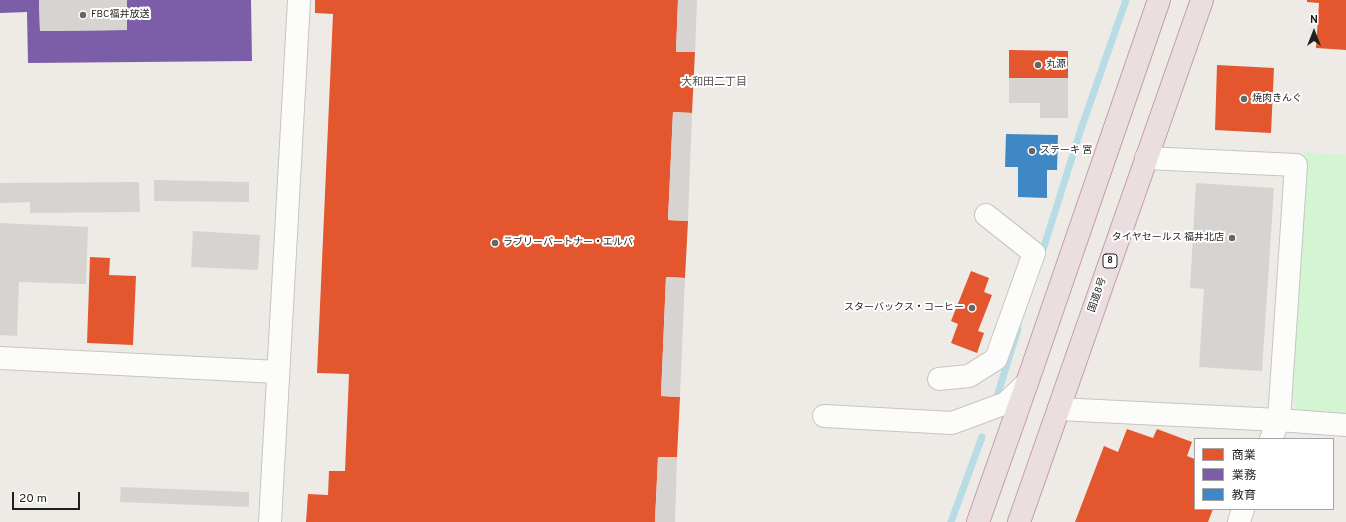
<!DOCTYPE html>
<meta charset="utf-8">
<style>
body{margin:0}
#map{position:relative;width:1346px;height:522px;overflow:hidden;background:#eeebe7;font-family:Overpass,"Noto Sans JP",sans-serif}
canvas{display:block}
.legend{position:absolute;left:1194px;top:438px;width:140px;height:72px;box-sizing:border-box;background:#fff;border:1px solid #a5a5a5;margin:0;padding:5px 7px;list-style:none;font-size:12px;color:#1f1f1f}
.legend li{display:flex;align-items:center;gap:8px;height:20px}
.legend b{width:20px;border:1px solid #a5a5a5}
.north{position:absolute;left:1294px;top:12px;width:40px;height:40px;-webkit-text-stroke:3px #fff;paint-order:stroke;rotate:0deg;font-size:11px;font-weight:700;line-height:16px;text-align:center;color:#1f1f1f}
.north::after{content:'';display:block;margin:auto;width:14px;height:18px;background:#1f1f1f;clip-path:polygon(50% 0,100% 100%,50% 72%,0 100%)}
.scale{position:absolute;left:12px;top:492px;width:68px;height:18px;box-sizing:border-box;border:2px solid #1f1f1f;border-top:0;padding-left:5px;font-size:12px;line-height:14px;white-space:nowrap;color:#1f1f1f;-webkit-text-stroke:3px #fff;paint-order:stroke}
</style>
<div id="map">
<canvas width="1346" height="522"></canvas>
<ul class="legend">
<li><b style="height:11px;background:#e4572e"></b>商業</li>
<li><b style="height:11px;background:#7b5ea7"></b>業務</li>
<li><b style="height:11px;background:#3f88c5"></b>教育</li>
</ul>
<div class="north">N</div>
<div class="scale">20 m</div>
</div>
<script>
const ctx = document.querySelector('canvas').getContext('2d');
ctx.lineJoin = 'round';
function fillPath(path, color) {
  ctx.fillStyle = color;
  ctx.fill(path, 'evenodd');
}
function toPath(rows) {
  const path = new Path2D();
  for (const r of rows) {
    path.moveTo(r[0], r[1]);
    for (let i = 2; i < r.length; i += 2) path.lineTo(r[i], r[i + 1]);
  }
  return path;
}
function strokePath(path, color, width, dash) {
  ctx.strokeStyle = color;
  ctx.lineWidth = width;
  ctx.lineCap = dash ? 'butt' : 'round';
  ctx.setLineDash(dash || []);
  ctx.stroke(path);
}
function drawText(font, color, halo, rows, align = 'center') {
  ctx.font = font + ' Overpass,"Noto Sans JP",sans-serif';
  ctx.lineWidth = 4;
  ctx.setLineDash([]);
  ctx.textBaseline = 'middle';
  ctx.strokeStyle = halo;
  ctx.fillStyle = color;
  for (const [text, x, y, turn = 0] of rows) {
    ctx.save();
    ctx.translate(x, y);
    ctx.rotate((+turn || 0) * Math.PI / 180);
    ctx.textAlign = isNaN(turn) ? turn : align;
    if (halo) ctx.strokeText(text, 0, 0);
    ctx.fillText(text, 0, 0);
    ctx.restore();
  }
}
fillPath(toPath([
 [1303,152,1346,155,1346,415,1299,411,1286,391]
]), '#d4f5d2');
fillPath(toPath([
 [315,0,678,0,676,52,695,52,692,113,673,112,668,220,688,221,685,278,666,277,661,396,680,397,677,457,658,457,655,522,306,522,308,494,328,495,329,471,345,471,349,374,317,373,333,14,315,13],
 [1307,0,1346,0,1346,50,1316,48,1319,3,1307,2],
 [1009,50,1068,51,1068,78,1009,78],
 [1217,65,1274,68,1271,133,1215,130],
 [90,257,110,258,109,275,136,276,133,345,87,343],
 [971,271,989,278,984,292,992,295,978,331,984,333,977,353,951,343,958,324,951,321],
 [1127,429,1153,438,1157,429,1192,442,1187,456,1195,459,1195,509,1213,509,1208,522,1075,522,1104,446,1118,452]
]), '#e4572e');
fillPath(toPath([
 [0,0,39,0,40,31,127,30,127,0,251,0,252,61,28,63,27,12,0,13]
]), '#7b5ea7');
fillPath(toPath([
 [1006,134,1058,135,1057,170,1047,170,1047,198,1018,197,1018,167,1005,167]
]), '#3f88c5');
strokePath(toPath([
 [1041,256,1081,129,1126,0],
 [998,393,1018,329],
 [951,522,982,437]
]), '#b8dce4', 7);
fillPath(toPath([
 [39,0,127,0,127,30,40,31],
 [678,0,697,0,695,52,676,52],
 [1009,78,1068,78,1068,118,1040,118,1040,103,1009,103],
 [673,112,692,113,688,221,668,220],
 [154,180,249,182,249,202,154,201],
 [139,182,140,212,30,213,30,202,0,203,0,183],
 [1196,183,1274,188,1262,371,1199,367,1204,289,1190,288],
 [0,223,88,227,86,284,19,282,17,336,0,335],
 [193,231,260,235,258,270,191,267],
 [666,277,685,278,680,397,661,396],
 [658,457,677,457,675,522,655,522],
 [121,487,249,492,249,507,120,502]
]), '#d6d3d0');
const minor = toPath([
 [1146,158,1296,165,1279,420,1271,439],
 [0,358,278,372],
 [939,379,969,376,996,359,1034,253,986,215],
 [1059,409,1279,420,1346,425],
 [824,416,952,423,1006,403,1027,383],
 [270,522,299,0],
 [1239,522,1243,509]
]);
const highway = toPath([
 [978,522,1027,383,1159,0],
 [1019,522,1202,0]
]);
strokePath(minor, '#c6c5c3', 24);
strokePath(highway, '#c69ca9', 24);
strokePath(minor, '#fcfcfb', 22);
strokePath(highway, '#ebdee0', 22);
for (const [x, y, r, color] of [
 [83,15,4,"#676665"],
 [1038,65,4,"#676665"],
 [1244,99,4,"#676665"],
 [1032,151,4,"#676665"],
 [1232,238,4,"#676665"],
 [495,243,4,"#676665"],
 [972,308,4,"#676665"]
]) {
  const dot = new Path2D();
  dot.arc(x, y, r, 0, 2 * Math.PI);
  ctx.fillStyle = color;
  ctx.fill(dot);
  strokePath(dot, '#fff', 1.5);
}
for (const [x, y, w] of [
 [1110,261,14]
]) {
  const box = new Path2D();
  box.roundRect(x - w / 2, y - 7, w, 14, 3);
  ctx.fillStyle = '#fff';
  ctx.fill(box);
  strokePath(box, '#1f1f1f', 1);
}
drawText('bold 9px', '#1f1f1f', null, [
 ["8",1110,261]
]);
drawText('10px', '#1f1f1f', '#fff', [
 ["FBC福井放送",91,15],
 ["丸源",1046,65],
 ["焼肉きんぐ",1252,99],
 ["ステーキ 宮",1040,151],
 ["タイヤセールス 福井北店",1224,238,"right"],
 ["ラブリーパートナー・エルパ",503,243],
 ["スターバックス・コーヒー",964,308,"right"]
], 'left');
drawText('10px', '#1f1f1f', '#fff', [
 ["国道8号",1098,295,-71]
]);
drawText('11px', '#525252', '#fff', [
 ["大和田二丁目",714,83]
]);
</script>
